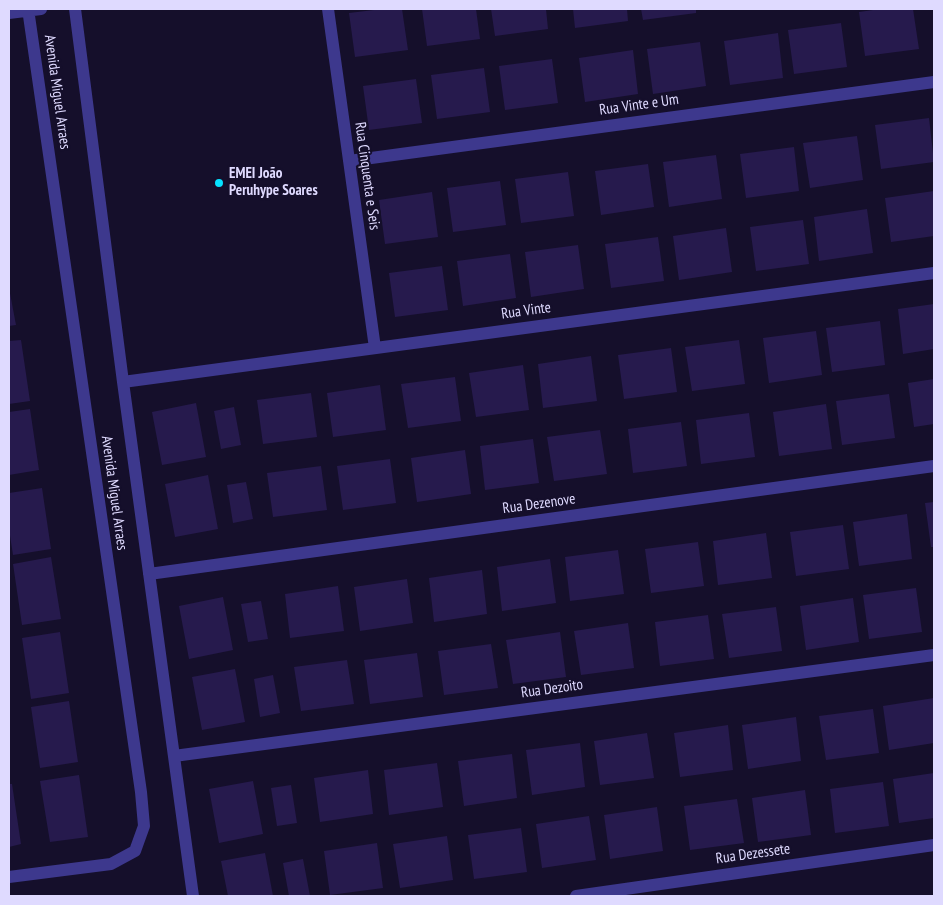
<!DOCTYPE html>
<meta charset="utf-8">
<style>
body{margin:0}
#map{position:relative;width:943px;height:905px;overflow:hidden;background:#150f2b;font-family:"PT Sans Narrow",sans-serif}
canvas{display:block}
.frame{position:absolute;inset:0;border:10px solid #dfdaff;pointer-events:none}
</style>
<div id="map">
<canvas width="943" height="905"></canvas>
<div class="frame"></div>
</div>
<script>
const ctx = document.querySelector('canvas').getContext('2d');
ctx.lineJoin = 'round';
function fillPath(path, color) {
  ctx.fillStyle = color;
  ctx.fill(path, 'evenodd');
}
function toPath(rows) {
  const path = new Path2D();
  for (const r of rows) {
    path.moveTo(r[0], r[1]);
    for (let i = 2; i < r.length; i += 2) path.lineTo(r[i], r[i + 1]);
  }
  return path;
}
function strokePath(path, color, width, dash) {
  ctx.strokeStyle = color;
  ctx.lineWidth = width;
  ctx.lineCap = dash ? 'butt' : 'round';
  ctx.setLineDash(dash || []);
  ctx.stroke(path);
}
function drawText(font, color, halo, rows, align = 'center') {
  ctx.font = font + ' "PT Sans Narrow",sans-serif';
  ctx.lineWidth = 4.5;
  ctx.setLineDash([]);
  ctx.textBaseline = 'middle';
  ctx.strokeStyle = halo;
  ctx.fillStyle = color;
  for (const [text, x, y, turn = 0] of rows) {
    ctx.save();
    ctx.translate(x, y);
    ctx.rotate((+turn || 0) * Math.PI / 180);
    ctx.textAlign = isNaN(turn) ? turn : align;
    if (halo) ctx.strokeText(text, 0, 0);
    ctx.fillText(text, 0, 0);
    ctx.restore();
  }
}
fillPath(toPath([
 [382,9,402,9,408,50,355,57,349,13],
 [422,9,476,9,480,39,427,46],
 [491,9,546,9,548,29,495,36],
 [573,9,627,9,628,21,575,28],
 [641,9,696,9,696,13,643,20],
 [880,9,913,9,919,49,865,56,859,12],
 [841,23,847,67,794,74,788,30],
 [778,33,783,78,730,85,724,41],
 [700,42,706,86,653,94,647,49],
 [633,50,638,94,585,102,579,58],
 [552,59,558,103,505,110,499,66],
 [484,68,490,112,437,119,431,75],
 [416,79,422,123,369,130,363,86],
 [929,118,934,162,881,169,875,125],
 [857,136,863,180,810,188,803,143],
 [794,147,799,191,746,198,740,154],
 [716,155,722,199,669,207,663,162],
 [648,164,654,207,601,215,595,171],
 [568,172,574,216,521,223,515,179],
 [500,181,506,225,453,232,447,188],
 [934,191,934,236,891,242,885,198],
 [432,192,438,237,385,244,379,200],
 [867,209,873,253,819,261,814,217],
 [803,220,809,264,756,271,750,227],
 [726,228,732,272,679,280,673,236],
 [658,237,664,281,611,288,605,244],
 [578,245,584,289,531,297,525,252],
 [510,254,516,298,463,306,457,261],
 [442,266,448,310,395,317,389,273],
 [9,288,16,325,9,326],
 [934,304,934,349,903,354,898,309],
 [880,321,885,365,832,372,826,328],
 [816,331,822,375,769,383,763,338],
 [21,340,30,401,9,404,9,341],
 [739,340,745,384,692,391,685,347],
 [671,348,677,392,624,399,618,355],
 [591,356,597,401,543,408,538,364],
 [523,365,529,410,476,417,469,373],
 [455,377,461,421,408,428,401,384],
 [934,379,934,424,914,427,908,383],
 [380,385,386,430,333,437,327,393],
 [311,393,317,437,263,444,257,400],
 [889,394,895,438,842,445,836,401],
 [196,403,206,457,162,465,152,412],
 [826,404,832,449,779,456,773,412],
 [234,407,241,445,221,449,214,411],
 [30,409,39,470,9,475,9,412],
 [749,413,755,457,701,464,696,420],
 [681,422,687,466,633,473,628,429],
 [600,430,607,474,554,481,547,437],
 [533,439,539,483,485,490,480,446],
 [465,450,471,494,417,502,411,458],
 [390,459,396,503,343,510,337,466],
 [321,466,327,510,273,517,267,473],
 [208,475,218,529,175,537,165,484],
 [246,482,253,519,233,523,227,485],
 [42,488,51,549,13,555,9,529,9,493],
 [934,502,934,547,931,547,925,503],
 [907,514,912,559,859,566,853,522],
 [843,525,849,569,796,576,790,532],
 [766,533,772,578,718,585,713,541],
 [698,542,704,586,651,593,645,549],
 [618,550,624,594,570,601,565,557],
 [51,557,61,619,22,625,13,564],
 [550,559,556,603,502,611,497,567],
 [482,570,487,614,434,622,429,578],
 [407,579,413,623,360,631,354,587],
 [338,586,344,631,290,638,285,594],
 [916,588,922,632,869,639,863,595],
 [223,597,233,650,189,659,179,606],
 [853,598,859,642,806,650,800,606],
 [261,601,268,639,248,642,241,604],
 [776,607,782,651,729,658,722,614],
 [708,615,714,659,660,666,655,622],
 [628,623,634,668,581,675,574,631],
 [60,632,69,693,31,699,22,638],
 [560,632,566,677,513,684,506,640],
 [491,644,498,688,444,695,438,651],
 [417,653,423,697,370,704,364,660],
 [347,660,354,704,301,711,294,667],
 [235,669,245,722,202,730,192,677],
 [273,675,280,713,260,717,254,679],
 [934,698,934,743,889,750,883,706],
 [69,701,78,762,40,768,31,707],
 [873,709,879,753,826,760,819,716],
 [796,717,801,761,748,769,742,725],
 [728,725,733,770,680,777,674,733],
 [647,733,654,778,600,785,594,741],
 [580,743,585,787,532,795,526,750],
 [512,754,517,798,464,806,458,761],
 [437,763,443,807,389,815,384,770],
 [368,770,373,814,320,822,314,778],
 [934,773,934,818,899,823,893,779],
 [79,775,88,837,50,842,40,781],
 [253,781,263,834,219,843,209,789],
 [883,782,889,826,835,833,830,789],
 [9,784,12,784,21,844,9,847],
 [291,785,297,823,277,826,271,788],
 [805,790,811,835,758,842,752,798],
 [737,799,744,843,690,850,684,806],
 [657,807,663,851,610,859,604,815],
 [589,816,596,860,542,868,536,824],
 [521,828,527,872,474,879,468,835],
 [447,836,453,880,400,888,393,844],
 [377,843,383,888,330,895,324,851],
 [265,853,273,896,228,896,221,861],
 [303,859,310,896,289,896,283,863]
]), '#261a4d');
strokePath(toPath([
 [75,9,123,382,193,896],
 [328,9,375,348],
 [9,13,41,9],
 [349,161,934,82],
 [123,382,934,273],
 [149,574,934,466],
 [174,756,934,655],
 [9,877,111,864,135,851,144,826,141,792,28,9],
 [576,896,934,845]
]), '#3d388d', 12);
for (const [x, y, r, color] of [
 [219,183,5,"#06e2ff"]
]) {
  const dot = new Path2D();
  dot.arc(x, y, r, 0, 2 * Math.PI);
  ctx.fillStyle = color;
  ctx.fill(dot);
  strokePath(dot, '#150f2b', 2);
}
drawText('15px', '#dfdaff', '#150f2b', [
 ["Avenida Miguel Arraes",57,92,82],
 ["Rua Vinte e Um",639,105,-8],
 ["Rua Cinquenta e Seis",367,176,82],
 ["Rua Vinte",526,311,-8],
 ["Avenida Miguel Arraes",114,493,82],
 ["Rua Dezenove",539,504,-8],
 ["Rua Dezoito",552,689,-8],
 ["Rua Dezessete",753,854,-8]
]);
drawText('bold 15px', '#dfdaff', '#150f2b', [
 ["EMEI João",229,174],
 ["Peruhype Soares",229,191]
], 'left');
</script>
